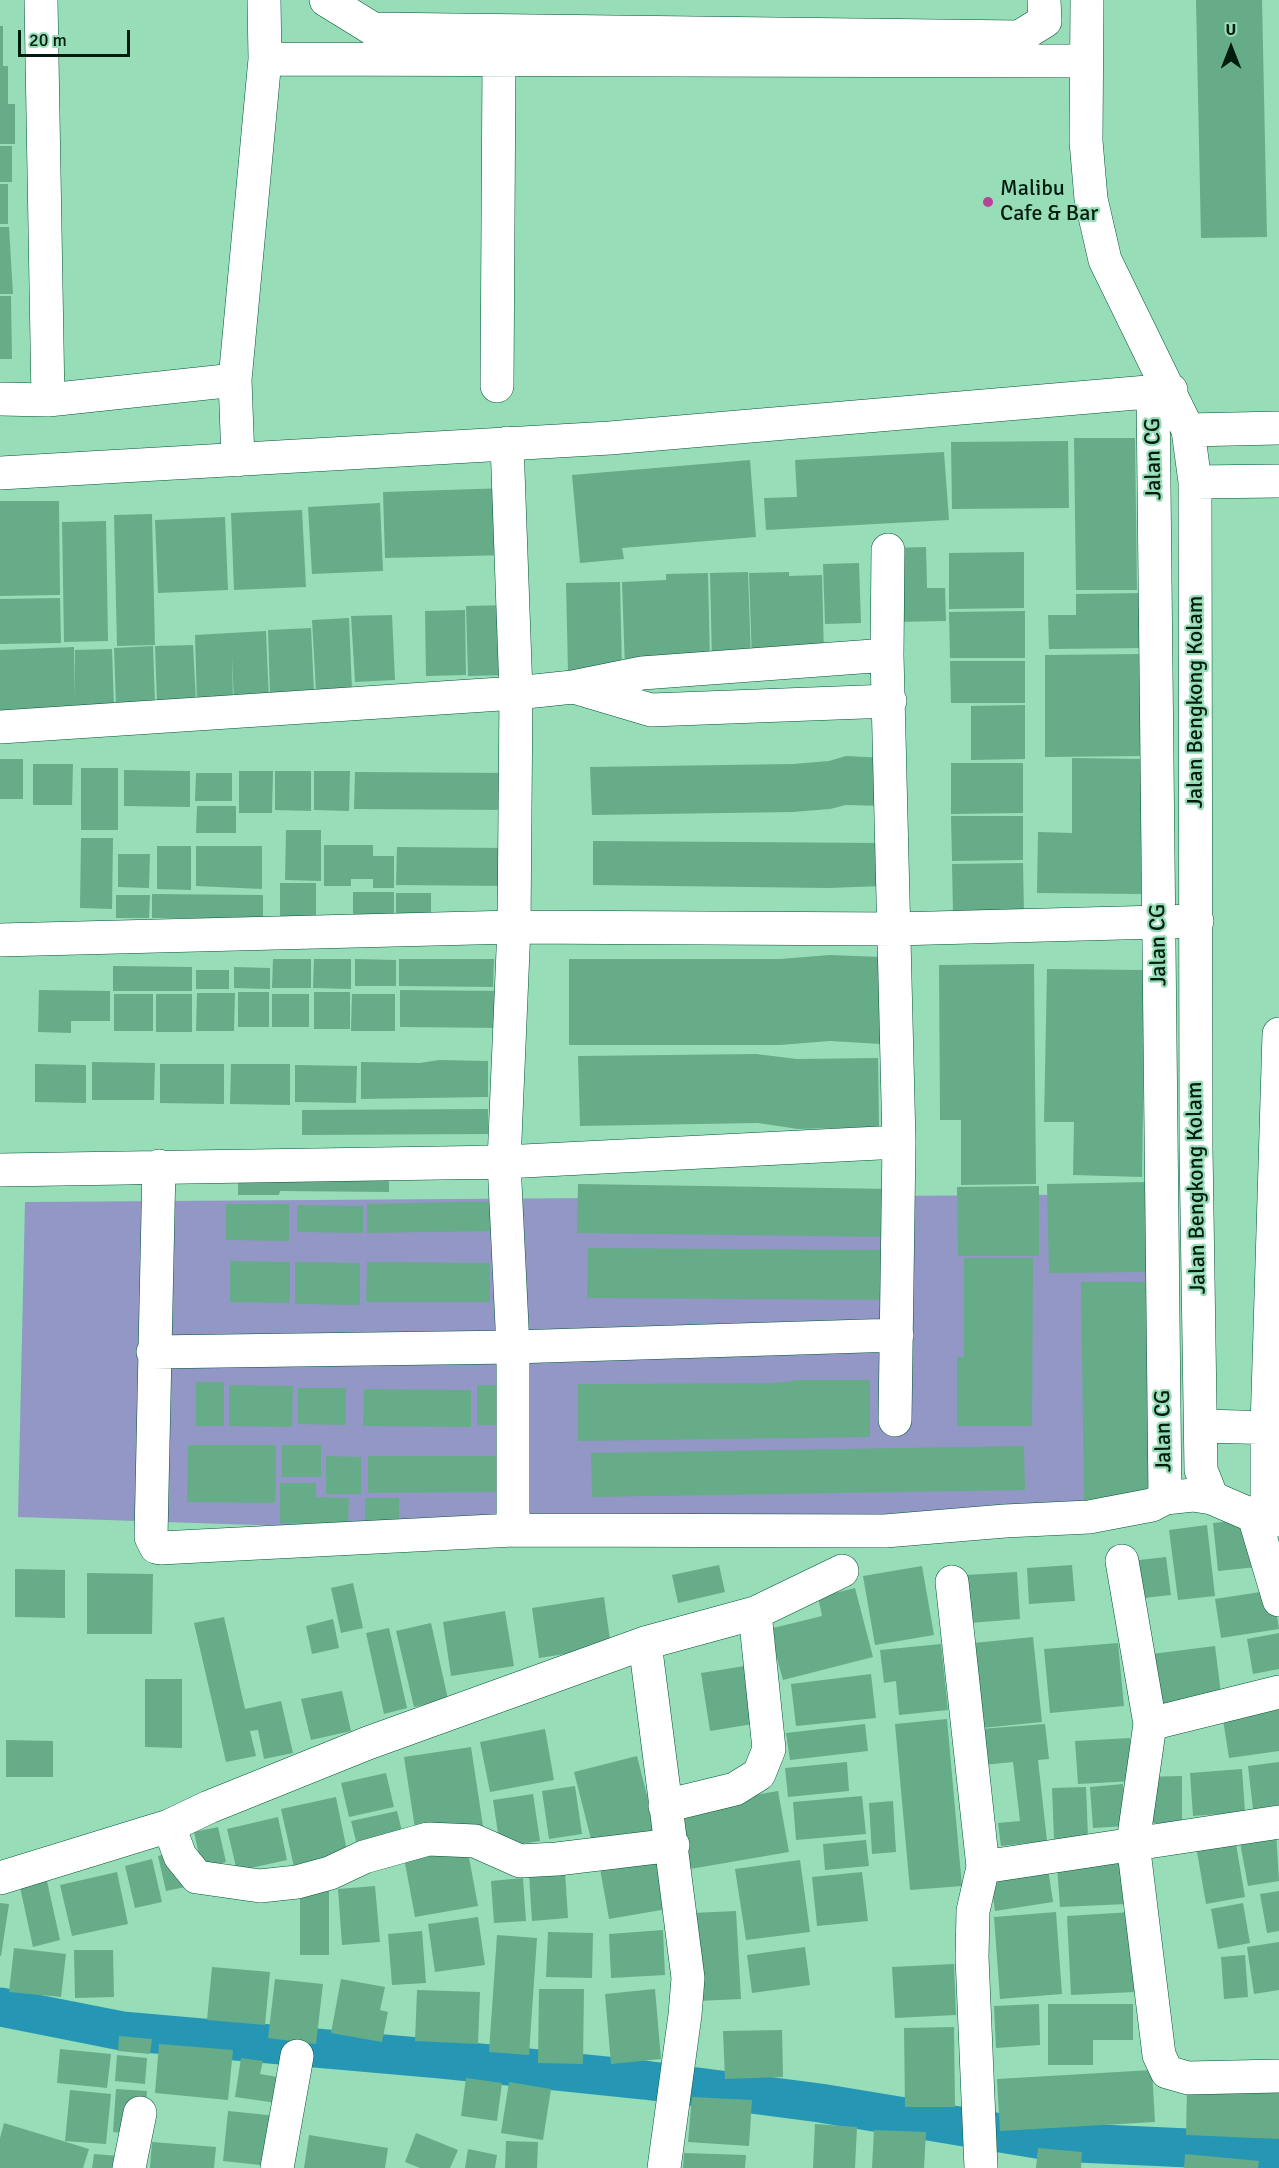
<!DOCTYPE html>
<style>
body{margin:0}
#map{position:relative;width:1279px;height:2168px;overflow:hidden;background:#97ddb7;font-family:Signika,sans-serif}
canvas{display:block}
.north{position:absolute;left:1201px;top:18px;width:60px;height:60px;-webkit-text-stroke:4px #97ddb7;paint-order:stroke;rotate:0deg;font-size:16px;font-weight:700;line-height:24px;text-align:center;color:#001c0f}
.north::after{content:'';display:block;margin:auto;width:21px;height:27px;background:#001c0f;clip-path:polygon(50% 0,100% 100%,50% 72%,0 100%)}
.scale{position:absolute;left:18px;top:30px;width:112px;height:27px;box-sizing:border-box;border:3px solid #001c0f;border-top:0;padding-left:8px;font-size:18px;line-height:21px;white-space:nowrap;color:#001c0f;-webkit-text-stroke:4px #97ddb7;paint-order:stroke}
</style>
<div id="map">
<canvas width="1279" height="2168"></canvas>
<div class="north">U</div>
<div class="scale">20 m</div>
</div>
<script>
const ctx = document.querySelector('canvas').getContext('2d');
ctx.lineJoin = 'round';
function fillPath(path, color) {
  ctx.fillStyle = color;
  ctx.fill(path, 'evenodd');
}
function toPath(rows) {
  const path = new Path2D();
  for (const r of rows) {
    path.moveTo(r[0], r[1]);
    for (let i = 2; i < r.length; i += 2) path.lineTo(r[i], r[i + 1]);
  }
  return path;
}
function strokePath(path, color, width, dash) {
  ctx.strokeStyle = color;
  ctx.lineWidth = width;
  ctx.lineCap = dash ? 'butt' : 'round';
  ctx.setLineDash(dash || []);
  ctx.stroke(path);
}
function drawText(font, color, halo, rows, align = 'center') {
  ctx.font = font + ' Signika,sans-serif';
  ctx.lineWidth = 4.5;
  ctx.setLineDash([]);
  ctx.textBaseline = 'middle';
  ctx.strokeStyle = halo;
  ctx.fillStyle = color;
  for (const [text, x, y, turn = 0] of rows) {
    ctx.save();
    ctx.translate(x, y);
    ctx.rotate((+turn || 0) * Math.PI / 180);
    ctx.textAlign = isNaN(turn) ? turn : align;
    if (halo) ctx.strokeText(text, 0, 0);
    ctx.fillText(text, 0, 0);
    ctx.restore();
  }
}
fillPath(toPath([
 [1169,1194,1171,1511,758,1542,18,1517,25,1202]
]), '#9297c6');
strokePath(toPath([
 [0,2007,122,2031,441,2059,644,2080,820,2103,1055,2142,1279,2152]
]), '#2597b5', 39);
fillPath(toPath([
 [1196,0,1262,0,1267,237,1201,238],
 [0,26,3,26,3,66,8,66,8,104,15,104,15,144,0,144],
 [0,146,12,146,12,182,0,182],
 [0,184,8,184,8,224,0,224],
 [0,227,9,227,13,294,0,294],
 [0,296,11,296,12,359,0,359],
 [1074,438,1135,438,1137,590,1076,590],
 [1068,441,1069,508,952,509,951,442],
 [944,452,949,520,766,530,764,498,797,497,795,460],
 [750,460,756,537,622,548,624,559,580,563,572,475],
 [508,488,509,555,385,558,383,492],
 [0,501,59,501,60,595,0,596],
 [380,503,383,571,312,574,308,507],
 [302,510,306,587,234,590,231,513],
 [152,514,155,645,117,646,114,515],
 [225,517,228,590,158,593,155,520],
 [106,521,108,641,64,642,62,522],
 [926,547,927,588,945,588,946,621,892,622,890,548],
 [1024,552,1024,608,949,609,949,553],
 [859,563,861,623,825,624,823,564],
 [748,572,751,660,712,661,710,573],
 [789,572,789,576,822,575,824,656,752,661,749,573],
 [708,573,710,661,625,669,622,582,666,580,666,574],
 [620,582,622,670,568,672,566,583],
 [1144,593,1145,648,1049,649,1048,615,1076,615,1076,594],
 [60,598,61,643,0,644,0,599],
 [509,605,510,675,468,676,466,606],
 [465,610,466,675,426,676,425,611],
 [1025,611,1025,658,950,658,949,612],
 [392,615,395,680,355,682,351,616],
 [349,618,352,690,316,692,312,620],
 [311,628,314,692,270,694,268,630],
 [266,631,269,702,234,703,232,655,233,703,197,704,195,635],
 [193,645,196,701,157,703,155,646],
 [153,646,155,703,116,705,114,648],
 [74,647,75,697,75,650,112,649,114,707,0,715,0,650],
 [1144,654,1145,756,1045,757,1045,655],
 [950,661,1025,661,1025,703,951,703],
 [1025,705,1025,759,971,760,971,706],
 [846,756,885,758,886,806,846,805,830,809,793,812,592,815,590,767,793,764,829,761],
 [1072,758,1143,759,1141,894,1037,893,1038,832,1072,833],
 [0,759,23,759,23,799,0,799],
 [951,763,1023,763,1023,813,951,814],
 [33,764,73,764,72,805,33,805],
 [81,768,118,768,118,830,81,830],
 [124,770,190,771,190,807,124,806],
 [239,771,273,771,272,813,239,813],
 [275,771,311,771,311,811,275,810],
 [314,771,350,771,349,811,314,810],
 [355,772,510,773,510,810,354,809],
 [196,773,232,773,232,801,195,801],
 [197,806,236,806,236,833,196,833],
 [951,816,1023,816,1023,860,952,861],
 [286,830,321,830,321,881,285,880],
 [81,838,113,838,112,909,80,908],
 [593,841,883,843,883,886,828,888,593,885],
 [324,845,373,845,373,856,394,856,394,888,373,888,373,879,351,879,351,886,324,886],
 [157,846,191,846,191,890,157,889],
 [196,846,262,846,262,889,196,886],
 [397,847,507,848,507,886,396,885],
 [118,854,150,854,149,888,118,887],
 [1023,863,1024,913,953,913,952,864],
 [280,883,316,883,316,922,280,921],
 [353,892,394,892,394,920,353,920],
 [396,893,431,893,431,920,396,919],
 [152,894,263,895,263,919,152,918],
 [116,895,150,895,149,918,116,918],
 [830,955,881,957,881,1044,830,1041,780,1045,569,1045,569,959,780,959],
 [273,959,311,959,311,988,272,988],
 [314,959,351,959,351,989,313,988],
 [355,959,396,960,396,986,355,986],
 [399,959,494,959,493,987,399,986],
 [1034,964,1036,1184,961,1185,961,1120,940,1120,939,965],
 [113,966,192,967,192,991,113,991],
 [234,967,270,968,270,989,234,988],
 [1047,969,1145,970,1142,1177,1073,1175,1074,1122,1044,1122],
 [196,970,229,970,229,989,196,989],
 [39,990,110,991,110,1021,71,1021,71,1033,38,1032],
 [400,990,504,991,504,1028,400,1027],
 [238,992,269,992,269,1027,238,1027],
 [314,992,350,992,350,1029,314,1029],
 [197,993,235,993,234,1031,196,1031],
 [114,994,153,994,153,1031,114,1031],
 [156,994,192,994,192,1032,156,1032],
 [272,994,309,994,309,1027,272,1027],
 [352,994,395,994,395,1031,351,1031],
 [756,1054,797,1059,878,1058,879,1127,798,1129,758,1123,580,1126,578,1056],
 [439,1060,488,1061,488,1097,361,1099,361,1062,420,1063],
 [92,1062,155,1063,154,1100,92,1100],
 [35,1064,86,1065,86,1103,35,1102],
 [160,1064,224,1064,224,1104,160,1103],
 [231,1064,290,1064,290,1105,230,1104],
 [295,1065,357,1066,356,1103,295,1102],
 [488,1109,488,1134,302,1135,302,1110],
 [238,1168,389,1169,389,1192,280,1191,279,1195,238,1195],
 [1148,1182,1149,1272,1049,1273,1047,1184],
 [578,1184,893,1189,893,1237,577,1233],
 [1039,1186,1039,1256,958,1256,957,1187],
 [458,1202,493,1202,493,1231,367,1233,367,1204],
 [226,1204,289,1204,289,1241,226,1240],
 [297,1205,363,1206,363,1233,297,1232],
 [588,1248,890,1250,890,1300,587,1298],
 [964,1258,1033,1258,1032,1426,957,1426,957,1357,964,1357],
 [230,1261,290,1262,290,1303,230,1302],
 [295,1262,360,1263,360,1305,295,1304],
 [367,1262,490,1263,490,1302,366,1302],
 [1081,1282,1145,1282,1149,1501,1084,1501],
 [798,1380,870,1380,870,1437,578,1441,578,1384,777,1383],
 [196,1382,224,1382,224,1426,196,1426],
 [229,1385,293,1386,292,1427,229,1426],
 [477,1385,504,1385,504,1425,477,1425],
 [298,1388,346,1388,346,1425,298,1424],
 [364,1389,471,1390,471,1427,363,1426],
 [188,1445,276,1445,275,1503,187,1502],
 [282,1445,321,1445,321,1477,282,1477],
 [1024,1446,1025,1490,592,1497,591,1453],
 [326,1456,361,1457,361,1494,326,1494],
 [368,1456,499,1456,499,1492,368,1493],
 [280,1483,316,1483,316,1497,349,1498,348,1524,280,1523],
 [365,1498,399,1498,399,1525,365,1524],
 [1252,1519,1257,1567,1218,1571,1213,1523],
 [1207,1525,1215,1596,1178,1600,1169,1530],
 [1166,1557,1171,1595,1134,1599,1130,1561],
 [719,1565,725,1592,678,1603,672,1575],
 [1072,1565,1075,1601,1029,1604,1027,1568],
 [922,1566,934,1635,875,1645,863,1576],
 [15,1569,65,1570,65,1618,15,1617],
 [1017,1572,1020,1619,969,1623,966,1575],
 [87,1573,153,1574,152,1634,87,1634],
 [353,1583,363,1628,341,1633,331,1588],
 [855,1588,873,1657,783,1680,769,1629,822,1616,818,1597],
 [1273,1590,1279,1629,1221,1638,1215,1599],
 [604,1597,611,1647,539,1658,532,1608],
 [505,1611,514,1666,451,1676,443,1622],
 [224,1617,245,1709,281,1701,293,1753,264,1759,258,1730,250,1731,256,1756,226,1762,194,1623],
 [333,1619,339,1648,312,1654,306,1626],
 [431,1623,448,1699,414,1707,396,1631],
 [389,1628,407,1708,384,1714,366,1633],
 [1279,1633,1279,1669,1253,1674,1247,1639],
 [1033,1637,1042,1722,982,1728,974,1643],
 [1118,1643,1124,1706,1050,1713,1044,1649],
 [941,1644,948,1710,899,1715,896,1681,884,1683,880,1650],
 [1215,1646,1221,1694,1159,1704,1152,1654],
 [751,1665,759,1723,710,1731,701,1673],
 [871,1674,876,1718,796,1726,791,1684],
 [145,1679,182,1679,182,1748,145,1747],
 [342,1691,351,1731,311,1740,301,1699],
 [1279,1704,1279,1751,1229,1758,1222,1713],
 [947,1719,962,1886,910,1890,895,1724],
 [865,1724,868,1751,790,1760,786,1733],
 [1045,1724,1049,1759,1038,1760,1047,1841,1001,1846,998,1823,1020,1821,1013,1762,983,1765,980,1729],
 [545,1729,554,1780,490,1792,480,1742],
 [1130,1738,1133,1781,1078,1784,1075,1741],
 [6,1740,53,1741,53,1777,6,1777],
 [471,1747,483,1826,416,1835,404,1757],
 [637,1756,656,1831,593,1847,574,1772],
 [847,1762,849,1791,788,1797,785,1768],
 [1279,1762,1279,1805,1253,1809,1248,1766],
 [1242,1769,1245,1812,1193,1816,1190,1773],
 [386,1773,394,1807,349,1817,341,1783],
 [1182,1776,1182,1823,1145,1823,1144,1777],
 [1123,1784,1126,1826,1093,1828,1090,1787],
 [575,1786,582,1834,549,1839,542,1791],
 [1086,1787,1088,1837,1054,1839,1052,1788],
 [778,1791,789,1852,690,1869,679,1808],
 [533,1794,540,1841,500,1847,493,1800],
 [862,1796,866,1834,796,1840,793,1802],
 [336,1797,348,1856,294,1867,281,1809],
 [893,1801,896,1852,872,1854,869,1803],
 [397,1811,404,1839,358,1849,351,1821],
 [278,1817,287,1860,237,1871,227,1829],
 [218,1827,226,1862,202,1868,194,1832],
 [1276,1831,1279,1881,1248,1886,1239,1837],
 [1235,1838,1245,1897,1206,1904,1196,1846],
 [866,1840,869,1866,825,1870,823,1844],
 [467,1847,478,1906,415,1917,404,1858],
 [177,1851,185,1887,166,1891,158,1856],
 [658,1853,667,1909,609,1919,599,1863],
 [152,1859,162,1902,135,1908,125,1866],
 [800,1860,810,1932,746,1940,735,1869],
 [1124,1863,1127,1904,1060,1907,1057,1867],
 [1048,1868,1053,1902,995,1911,990,1877],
 [565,1871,568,1918,532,1921,529,1873],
 [117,1872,128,1924,72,1936,60,1885],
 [862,1872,868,1921,817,1926,812,1877],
 [523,1878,526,1921,494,1923,491,1881],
 [47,1881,60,1940,33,1947,20,1887],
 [375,1886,380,1942,342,1945,338,1889],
 [300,1889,329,1889,329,1955,300,1955],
 [1279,1891,1279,1931,1267,1933,1260,1894],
 [0,1903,9,1904,1,1956,0,1956],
 [1243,1903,1250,1943,1218,1949,1211,1909],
 [736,1911,741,1999,698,2001,693,1913],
 [1056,1912,1062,1994,1000,1999,994,1917],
 [1132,1912,1135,1992,1071,1995,1067,1916],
 [478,1917,485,1965,435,1972,428,1924],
 [663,1930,665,1975,611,1978,609,1934],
 [422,1931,426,1983,392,1985,388,1934],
 [548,1932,593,1933,592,1978,546,1977],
 [497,1935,537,1938,529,2055,489,2052],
 [1279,1942,1279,1990,1254,1994,1247,1947],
 [805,1947,810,1985,752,1993,747,1955],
 [14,1948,66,1954,61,1997,9,1992],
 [74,1950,113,1950,114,1997,75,1998],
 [1245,1955,1248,1997,1224,1999,1221,1957],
 [954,1964,956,2015,895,2018,892,1967],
 [212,1967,270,1972,265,2025,207,2020],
 [275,1979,323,1984,316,2044,268,2038],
 [341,1979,385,1987,380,2010,388,2012,382,2042,331,2033],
 [539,1989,584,1989,583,2064,538,2063],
 [655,1989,661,2059,611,2064,605,1994],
 [417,1990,480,1992,478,2044,415,2041],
 [1039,2004,1040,2045,996,2048,994,2006],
 [1048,2004,1133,2004,1133,2040,1093,2040,1093,2065,1048,2065],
 [954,2027,955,2107,905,2107,904,2028],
 [782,2030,783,2077,725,2079,723,2031],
 [119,2036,152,2039,150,2054,118,2051],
 [159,2044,233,2050,228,2100,155,2093],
 [60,2049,111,2054,107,2088,57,2083],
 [117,2055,147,2058,145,2084,115,2081],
 [241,2058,263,2061,260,2074,295,2080,291,2105,235,2097],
 [1152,2070,1155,2122,1000,2131,997,2079],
 [466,2078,502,2083,497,2121,461,2116],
 [509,2082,551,2089,543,2140,501,2133],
 [1187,2087,1279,2090,1279,2139,1186,2135],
 [116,2089,147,2091,143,2135,113,2132],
 [70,2090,111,2094,106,2144,65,2141],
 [692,2097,752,2100,749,2146,688,2142],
 [228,2111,297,2118,288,2168,223,2161],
 [4,2123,89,2149,83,2168,0,2168,0,2138],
 [815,2124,857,2127,855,2168,813,2168],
 [874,2130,926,2132,924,2168,872,2168],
 [416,2133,458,2150,450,2168,420,2168,405,2162],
 [309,2135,388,2148,385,2168,304,2168],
 [506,2141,538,2142,537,2168,505,2168],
 [152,2142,216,2147,214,2168,150,2168],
 [1038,2148,1082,2152,1081,2168,1036,2168],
 [468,2149,497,2155,495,2168,465,2168],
 [684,2153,746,2155,745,2168,683,2168],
 [94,2154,131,2157,130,2168,92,2168],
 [1185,2154,1259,2161,1258,2168,1184,2168]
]), '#67ac88');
const minor = toPath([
 [41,0,48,400],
 [326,0,373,29,1019,37,1045,21,1044,0],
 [1087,0,1086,141,1091,199,1105,260,1188,430,1195,482,1196,1148,1201,1470,1212,1498,1254,1516,1279,1520],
 [265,59,1086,61],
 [497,386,499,60],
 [1153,393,1165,1498],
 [0,399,48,400,235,380],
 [1188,430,1279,428],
 [507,443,516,693,514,927,504,1162,513,1347,513,1530],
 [238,460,235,380,265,59,264,0],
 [0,473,610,438,1171,390],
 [1195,482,1279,481],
 [888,550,887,655,899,1142,895,1420],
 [577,688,651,710,890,701],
 [0,727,516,693,573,687,642,673,887,655],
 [0,940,514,927,895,929,1197,921],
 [159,1166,151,1537,156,1547,160,1548,513,1530,885,1531,1005,1521,1089,1517,1152,1505,1165,1498,1193,1495,1212,1498],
 [0,1170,504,1162,899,1142],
 [153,1352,513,1347,897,1335],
 [1201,1426,1279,1428],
 [1254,1516,1279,1600],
 [1267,1520,1267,1428,1279,1034],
 [1122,1561,1150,1724],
 [952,1582,983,1867,973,1911,972,1957,981,2168],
 [645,1643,688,1978,685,2015,664,2168],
 [1279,1692,1150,1724,1133,1843,1159,2055,1167,2072,1188,2078,1279,2076],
 [665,1806,735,1789,759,1774,769,1749,755,1613],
 [169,1826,180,1856,197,1877,260,1886,297,1882,330,1873,364,1857,428,1839,475,1841,520,1861,557,1859,673,1845],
 [983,1867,1279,1822],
 [0,1878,169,1826,209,1807,368,1743,645,1643,755,1613,842,1571],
 [129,2168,140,2113],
 [277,2168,297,2056]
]);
strokePath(minor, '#015435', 34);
strokePath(minor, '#fff', 33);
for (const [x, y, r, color] of [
 [988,202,6,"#b84298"]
]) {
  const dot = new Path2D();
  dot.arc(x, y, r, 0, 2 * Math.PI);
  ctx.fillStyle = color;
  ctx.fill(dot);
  strokePath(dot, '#97ddb7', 2);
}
drawText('22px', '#001c0f', '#97ddb7', [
 ["Malibu",1000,189],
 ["Cafe & Bar",1000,214]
], 'left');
drawText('22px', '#001c0f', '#97ddb7', [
 ["Jalan CG",1154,459,-91],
 ["Jalan Bengkong Kolam",1196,702,-90],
 ["Jalan CG",1159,945,-91],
 ["Jalan Bengkong Kolam",1197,1188,-91],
 ["Jalan CG",1164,1431,-91]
]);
</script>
